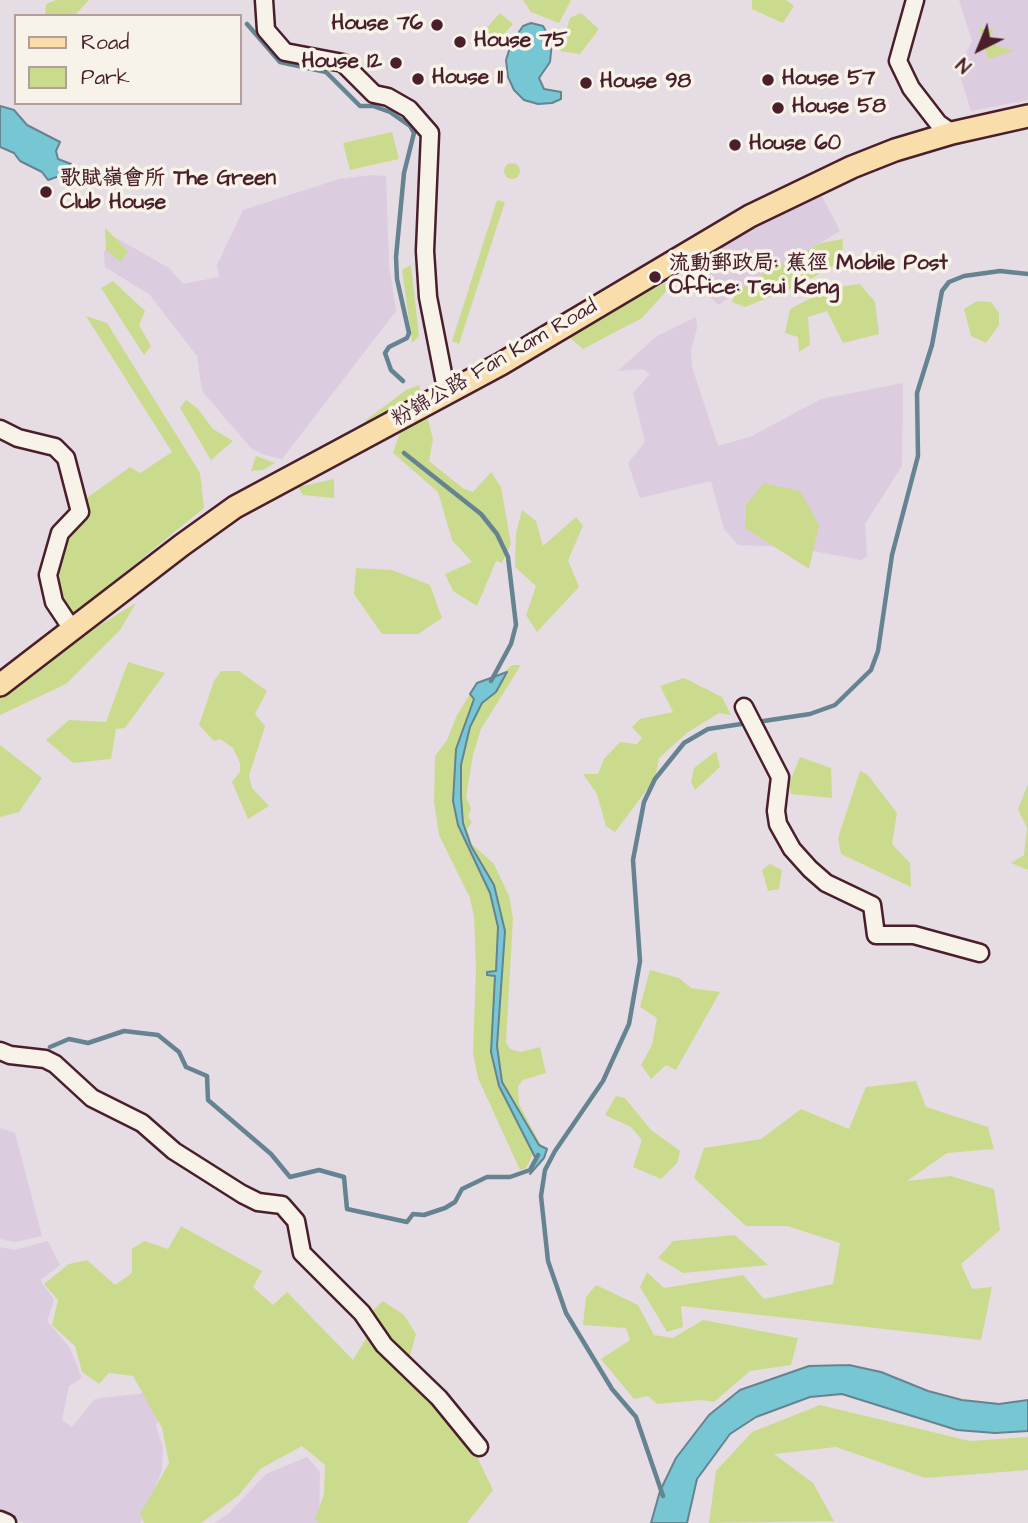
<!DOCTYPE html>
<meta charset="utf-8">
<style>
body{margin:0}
#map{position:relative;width:1028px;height:1523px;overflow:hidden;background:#e6dce3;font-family:"Architects Daughter",sans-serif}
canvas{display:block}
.legend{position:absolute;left:14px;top:14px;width:228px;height:91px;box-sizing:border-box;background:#f7f3e8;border:2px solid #b29e9c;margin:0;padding:9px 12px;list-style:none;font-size:21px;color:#4a1f2b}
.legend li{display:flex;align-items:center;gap:14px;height:35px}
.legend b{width:35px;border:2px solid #b29e9c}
.north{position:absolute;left:944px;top:14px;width:70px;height:70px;-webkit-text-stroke:5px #f7f3e8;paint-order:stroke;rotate:223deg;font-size:19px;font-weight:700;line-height:28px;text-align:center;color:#4a1f2b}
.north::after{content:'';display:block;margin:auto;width:24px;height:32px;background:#4a1f2b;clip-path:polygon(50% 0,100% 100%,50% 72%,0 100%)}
</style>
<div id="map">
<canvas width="1028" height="1523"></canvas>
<ul class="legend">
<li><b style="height:9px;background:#f9deab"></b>Road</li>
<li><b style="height:19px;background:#cbdb8e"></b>Park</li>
</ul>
<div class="north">N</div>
</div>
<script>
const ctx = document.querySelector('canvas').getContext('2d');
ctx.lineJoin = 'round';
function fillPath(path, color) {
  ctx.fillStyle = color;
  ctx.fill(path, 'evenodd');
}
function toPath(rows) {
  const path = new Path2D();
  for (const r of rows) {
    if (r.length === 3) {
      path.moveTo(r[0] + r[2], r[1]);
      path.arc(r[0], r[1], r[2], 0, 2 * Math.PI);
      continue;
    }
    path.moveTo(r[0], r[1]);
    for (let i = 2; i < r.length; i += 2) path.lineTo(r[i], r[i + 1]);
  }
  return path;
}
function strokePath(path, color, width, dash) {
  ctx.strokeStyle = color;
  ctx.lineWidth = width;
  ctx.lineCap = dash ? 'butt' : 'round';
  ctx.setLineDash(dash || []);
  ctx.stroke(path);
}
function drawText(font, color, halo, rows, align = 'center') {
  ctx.font = font + ' "Architects Daughter","LXGW WenKai TC",sans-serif';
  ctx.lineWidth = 7;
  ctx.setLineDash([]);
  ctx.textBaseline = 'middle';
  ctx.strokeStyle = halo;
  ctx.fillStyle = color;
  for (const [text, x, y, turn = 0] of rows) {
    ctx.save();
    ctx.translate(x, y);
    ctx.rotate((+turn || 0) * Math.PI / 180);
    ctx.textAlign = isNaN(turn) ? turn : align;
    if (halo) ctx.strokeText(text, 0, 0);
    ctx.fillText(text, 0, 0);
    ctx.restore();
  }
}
fillPath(toPath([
 [959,0,1028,0,1028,100,971,111,958,69,972,41],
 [371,175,386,176,389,265,396,311,282,459,265,455,251,448,202,391,197,356,149,294,105,267,104,253,111,235,169,268,183,284,219,277,217,265,243,210,339,179],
 [822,196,840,231,718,305,683,269,765,219],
 [696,317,697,328,691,350,692,367,718,446,752,436,821,399,903,383,902,466,865,524,867,556,861,560,792,547,738,545,724,529,711,481,640,498,628,463,645,442,633,393,650,374,643,369,618,371,657,336],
 [0,1128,15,1133,42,1236,15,1242,0,1239],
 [48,1241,60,1265,40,1280,54,1300,47,1321,70,1348,82,1378,69,1386,62,1420,72,1427,95,1399,160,1391,168,1401,156,1426,163,1448,162,1470,140,1523,25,1523,0,1514,0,1247,15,1250],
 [307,1457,320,1472,319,1523,214,1523,228,1514,266,1474]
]), '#dbccdf');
fillPath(toPath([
 [56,0,89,0,74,16,45,16,46,4],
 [523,0,571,0,559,23,531,12],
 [752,0,786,0,794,6,783,23,752,9],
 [500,13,513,24,494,45,481,34],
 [581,13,599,29,580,54,560,51,570,18],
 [979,28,993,30,991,44,1014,51,988,59],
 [392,132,399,159,350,170,343,143],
 [512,171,8],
 [497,200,505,202,459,344,452,341],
 [105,228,128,251,121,262,106,250],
 [843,239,842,261,798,286,745,307,732,302,735,293,763,274,821,243],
 [411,265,419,336,412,343,402,270],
 [680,276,642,318,583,349,569,337,581,323],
 [113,281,145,311,139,325,151,346,144,355,101,288],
 [860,284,875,302,879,334,843,343,827,311,808,317,810,345,799,352,798,337,785,333,790,309,830,288],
 [977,301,991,302,999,313,999,325,986,343,971,336,964,309],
 [86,316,107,323,200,473,204,508,69,618,57,598,55,582,65,537,84,500,130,467,140,473,172,452],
 [419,385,433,439,429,461,464,489,473,492,491,472,501,487,511,544,502,563,496,561,477,606,453,591,445,574,472,562,452,540,438,492,393,453,403,424,362,437,366,420,406,390],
 [186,400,197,408,213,429,233,441,211,460,180,408],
 [256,456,275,463,263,470,251,471],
 [334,479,334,498,303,495,298,487],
 [764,483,800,491,819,525,809,569,745,528,746,505],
 [522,510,536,521,543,546,576,517,583,526,568,560,579,587,537,632,526,615,536,586,515,567,516,533],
 [356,568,392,570,430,585,442,618,418,634,382,634,354,594],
 [136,603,120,630,66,684,0,715,0,694,72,642],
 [128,662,165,673,125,728,116,729,111,759,73,763,46,740,69,720,106,722],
 [512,665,521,665,481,729,473,755,466,797,471,808,468,817,472,822,467,829,472,844,494,864,509,896,513,918,506,1042,510,1049,520,1052,540,1047,546,1073,523,1080,518,1086,519,1104,543,1149,532,1156,526,1168,520,1170,478,1078,473,1053,476,969,474,917,470,898,439,835,434,802,435,756,447,740,457,715,470,694,474,699],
 [221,671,239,671,267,691,255,714,265,726,249,776,252,788,269,806,248,819,232,782,240,772,240,763,233,748,220,739,214,741,199,725,214,681],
 [684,678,722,697,731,715,719,713,688,732,659,758,655,779,615,832,606,826,597,794,583,774,598,774,604,759,620,742,637,744,642,738,632,727,640,719,673,712,660,686],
 [0,745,42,778,19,812,0,817],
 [716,751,720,767,695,790,691,782,694,768],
 [800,757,831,768,832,798,791,794,789,784],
 [860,771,867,774,897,813,892,844,910,863,911,887,841,854,838,838],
 [1028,784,1028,870,1011,863,1024,855,1027,828,1018,809],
 [770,864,782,870,779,889,768,891,762,870],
 [650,970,679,978,691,988,720,992,676,1070,666,1065,651,1079,641,1065,652,1045,657,1018,640,1007],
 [916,1081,926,1107,988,1127,994,1149,947,1153,907,1181,951,1176,994,1189,1000,1230,961,1264,972,1289,992,1287,981,1340,681,1306,683,1327,667,1332,640,1287,647,1272,664,1288,743,1275,764,1299,833,1284,840,1243,787,1226,746,1226,694,1178,704,1148,761,1139,801,1109,849,1129,866,1087],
 [616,1096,625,1098,651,1130,680,1151,677,1163,661,1179,633,1167,642,1140,631,1127,605,1115],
 [181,1226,262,1271,253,1287,273,1305,287,1292,353,1360,372,1329,372,1311,383,1301,404,1315,416,1334,407,1367,466,1434,493,1490,467,1523,319,1523,315,1519,324,1494,325,1465,302,1446,260,1469,239,1495,201,1523,144,1523,140,1514,169,1463,162,1428,133,1376,109,1373,99,1384,82,1372,75,1346,52,1325,58,1300,44,1284,69,1264,87,1260,115,1285,132,1273,132,1249,144,1241,168,1249],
 [735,1235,768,1265,683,1273,658,1258,673,1241],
 [596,1285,638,1305,654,1335,673,1338,703,1320,798,1338,791,1365,750,1371,714,1402,701,1400,657,1404,648,1396,634,1399,601,1359,630,1340,626,1328,583,1325,586,1297],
 [820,1405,970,1441,1028,1437,1028,1470,925,1478,836,1447,774,1454,813,1483,834,1521,709,1523,716,1471,752,1432]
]), '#cbdb8e');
const water = toPath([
 [531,23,543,26,552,42,550,62,539,78,544,89,561,92,561,99,552,103,538,104,524,100,514,90,508,77,506,60,511,44,523,26,531,23],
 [0,106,14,110,27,125,60,142,56,151,58,159,71,164,65,174,48,180,42,172,20,161,14,153,0,147,0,106],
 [507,672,496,692,482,703,470,727,461,765,461,797,463,823,471,846,494,885,505,931,497,1046,502,1082,539,1145,547,1149,544,1158,530,1174,536,1159,499,1086,491,1052,495,976,487,975,487,972,496,971,498,927,495,914,490,893,458,825,453,801,456,749,474,699,470,694,477,683,507,672],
 [849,1365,881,1372,928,1391,962,1400,999,1404,1028,1400,1028,1431,995,1433,957,1430,842,1394,810,1397,756,1417,730,1434,697,1479,687,1523,651,1523,660,1491,676,1458,709,1415,740,1390,809,1366,849,1365]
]);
fillPath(water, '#77c6d4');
strokePath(water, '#658390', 2);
strokePath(toPath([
 [247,24,280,62,326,72,360,106,373,106,390,112,410,126,414,133,404,173,396,257,397,279,409,333,407,338,389,347,385,353,391,370,403,381],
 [404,453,481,514,497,534,508,557,516,625,511,644,491,681],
 [757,722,810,714,835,705,871,670,878,651,892,555,918,456,917,393,932,345,942,291,949,282,964,276,1000,271,1028,274],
 [50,1047,69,1039,88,1043,124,1031,158,1035,179,1052,186,1067,207,1076,208,1100,271,1154,290,1177,319,1170,344,1177,347,1209,407,1222,413,1214,424,1215,445,1208,455,1202,462,1189,487,1177,510,1177,530,1170,538,1155],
 [663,1496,636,1417,612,1389,566,1313,548,1261,541,1196,545,1170,555,1151,603,1081,629,1024,640,961,633,860,644,802,655,779,684,743,708,729,748,723]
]), '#658390', 4.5);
const minor = toPath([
 [264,0,266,30,285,52,343,63,374,94,388,97,409,109,430,133,425,251,428,297,447,394],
 [915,0,898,61,911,88,938,123,952,133],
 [0,429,18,438,55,447,66,458,80,512,60,533,48,575,54,602,72,629],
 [744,707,780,777,776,811,778,824,792,849,810,869,826,883,872,905,876,935,914,935,980,953],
 [0,1051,10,1055,45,1059,55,1064,92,1098,142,1123,174,1151,242,1194,258,1202,282,1205,296,1221,302,1253,362,1313,384,1345,439,1398,479,1447],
 [0,1520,7,1523]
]);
const major = toPath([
 [0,685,182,545,235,507,501,364,750,216,852,167,895,150,952,133,1028,116]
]);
strokePath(minor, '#4a1f2b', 21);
strokePath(major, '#4a1f2b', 26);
strokePath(minor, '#f7f3e8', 16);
strokePath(major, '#f9deab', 21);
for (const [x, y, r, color] of [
 [437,25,7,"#4a1f2b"],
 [460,42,7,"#4a1f2b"],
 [396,63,7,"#4a1f2b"],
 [418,79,7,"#4a1f2b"],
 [768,80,7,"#4a1f2b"],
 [586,83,7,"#4a1f2b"],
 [778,108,7,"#4a1f2b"],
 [735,145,7,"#4a1f2b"],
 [46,192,7,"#4a1f2b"],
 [655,277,7,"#4a1f2b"]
]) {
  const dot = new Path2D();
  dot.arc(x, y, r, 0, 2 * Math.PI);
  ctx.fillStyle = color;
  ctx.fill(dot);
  strokePath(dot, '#f7f3e8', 2.5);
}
drawText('bold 21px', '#4a1f2b', '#f7f3e8', [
 ["House 76",423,25,"right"],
 ["House 75",474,42],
 ["House 12",382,63,"right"],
 ["House 11",432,79],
 ["House 57",782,80],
 ["House 98",600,83],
 ["House 58",792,108],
 ["House 60",749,145],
 ["歌賦嶺會所 The Green",60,180],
 ["Club House",60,204],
 ["流動郵政局: 蕉徑 Mobile Post",669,265],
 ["Office: Tsui Keng",669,289]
], 'left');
drawText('21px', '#4a1f2b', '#f7f3e8', [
 ["粉錦公路 Fan Kam Road",495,364,-30]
]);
</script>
